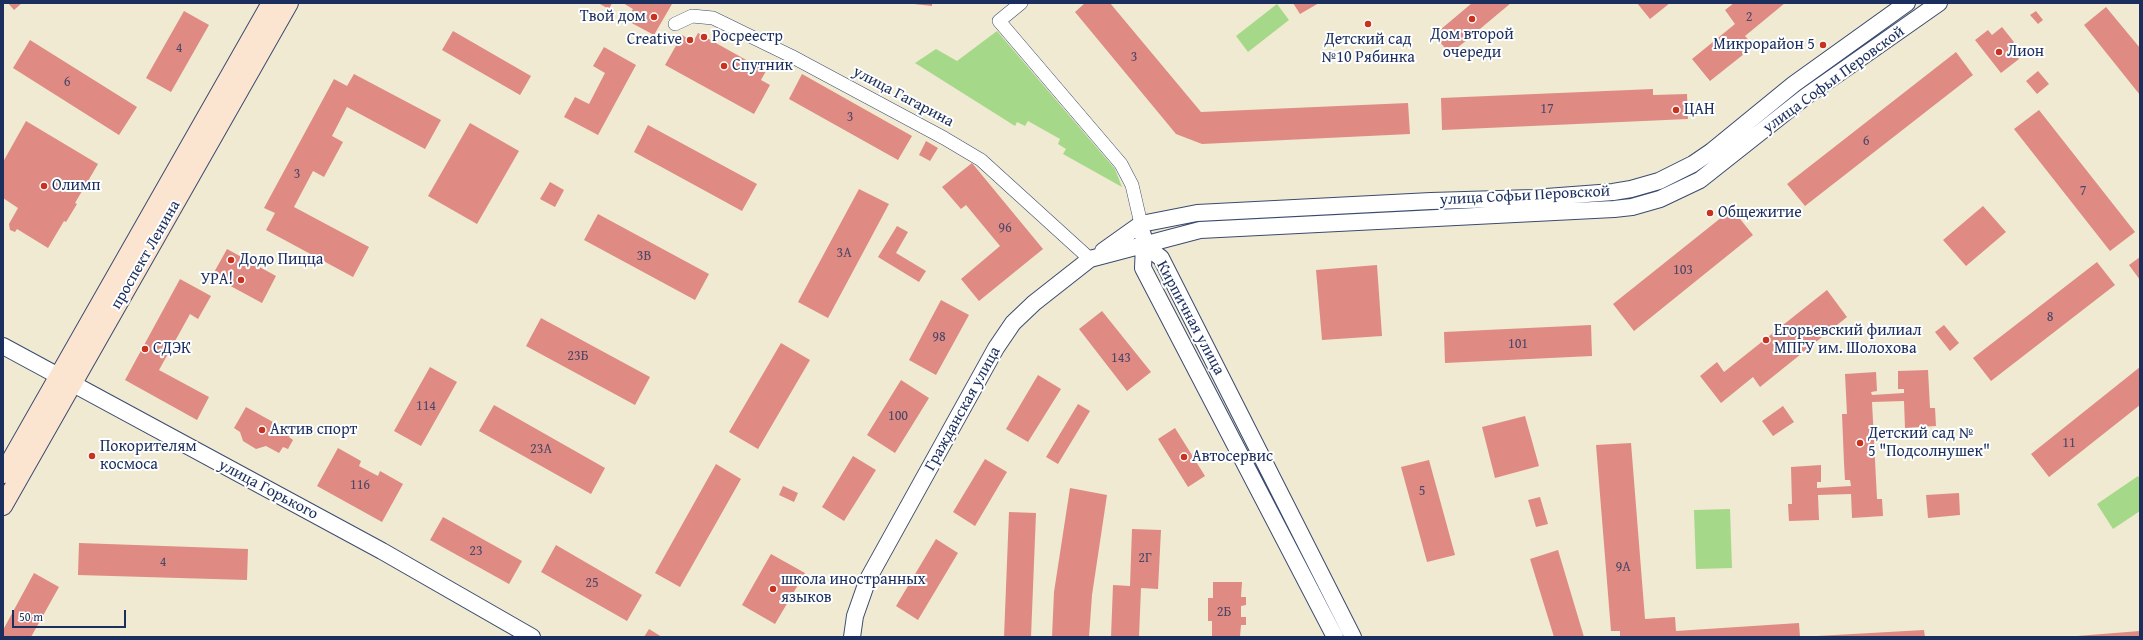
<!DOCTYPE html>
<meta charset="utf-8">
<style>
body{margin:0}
#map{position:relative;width:2143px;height:640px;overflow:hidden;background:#efead1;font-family:"Gentium Book Plus",serif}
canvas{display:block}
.frame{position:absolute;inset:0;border:4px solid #1b2f5e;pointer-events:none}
.scale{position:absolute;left:12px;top:610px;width:114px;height:18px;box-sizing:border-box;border:2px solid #1b2f5e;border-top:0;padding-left:5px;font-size:12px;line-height:14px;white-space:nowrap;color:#1b2f5e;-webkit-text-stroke:3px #fff;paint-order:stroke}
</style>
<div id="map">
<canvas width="2143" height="640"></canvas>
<div class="frame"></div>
<div class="scale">50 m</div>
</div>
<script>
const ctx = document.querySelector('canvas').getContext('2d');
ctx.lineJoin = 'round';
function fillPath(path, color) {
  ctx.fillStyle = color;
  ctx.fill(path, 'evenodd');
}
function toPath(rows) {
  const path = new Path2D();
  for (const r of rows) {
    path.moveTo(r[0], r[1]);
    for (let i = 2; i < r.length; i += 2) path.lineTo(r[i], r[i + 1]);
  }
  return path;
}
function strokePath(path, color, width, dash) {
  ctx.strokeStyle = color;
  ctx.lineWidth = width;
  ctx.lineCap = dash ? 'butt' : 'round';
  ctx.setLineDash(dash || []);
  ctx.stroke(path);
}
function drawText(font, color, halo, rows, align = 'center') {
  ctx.font = font + ' "Gentium Book Plus",serif';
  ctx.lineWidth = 4;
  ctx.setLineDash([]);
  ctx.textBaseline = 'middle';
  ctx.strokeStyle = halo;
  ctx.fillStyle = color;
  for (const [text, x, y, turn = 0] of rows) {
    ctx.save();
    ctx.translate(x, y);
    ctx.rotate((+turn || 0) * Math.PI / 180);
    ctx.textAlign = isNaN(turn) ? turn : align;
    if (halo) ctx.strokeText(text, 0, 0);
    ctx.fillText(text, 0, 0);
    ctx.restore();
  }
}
fillPath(toPath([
 [1277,4,1289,20,1248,52,1236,36],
 [997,31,1115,169,1122,187,1063,154,1066,149,1058,144,1060,139,1028,121,1025,126,1017,122,1015,126,915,63,936,49,957,61],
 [2138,476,2140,479,2140,511,2113,529,2097,504],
 [1730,509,1732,568,1696,569,1694,510]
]), '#a5d989');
fillPath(toPath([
 [8,3,22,3,14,10],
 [598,3,612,3,609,9],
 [623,3,671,3,672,4,654,35,626,20,633,9],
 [905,3,932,3,932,6],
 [1085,3,1110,3,1201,112,1408,103,1410,134,1202,144,1176,134,1075,12],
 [1293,3,1319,3,1300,14],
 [1472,3,1511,3,1450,54,1434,35],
 [1637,3,1670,3,1650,19],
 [1734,3,1785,3,1745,36,1754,46,1710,81,1692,59,1735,24,1725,10],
 [2106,7,2140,48,2140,95,2084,25],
 [184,11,209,25,171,92,146,78],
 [2036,11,2043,20,2038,24,2030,15],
 [2002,27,2014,42,2009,46,2019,59,2001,73,1975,40,1988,30,1992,35],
 [453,31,531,76,520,95,442,50],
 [698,33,766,71,761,80,770,85,754,114,665,65,682,35,693,42],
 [30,40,137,107,119,135,13,68],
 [604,47,636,65,598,135,564,117,575,97,589,104,605,73,593,66],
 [1956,52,1973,75,1805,206,1787,184],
 [2038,71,2049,84,2037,94,2026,81],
 [354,74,441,120,425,149,347,107,332,136,343,142,324,177,313,171,294,207,369,247,353,277,266,230,275,213,264,208,334,79,347,86],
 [802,74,912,136,898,160,789,99],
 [1653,89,1653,95,1687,94,1688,119,1442,130,1441,98],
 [2039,110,2135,232,2110,251,2014,129],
 [26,121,98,164,75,203,77,204,66,222,64,221,48,248,17,229,15,232,10,230,9,224,18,208,3,198,3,162],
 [470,123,519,151,477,224,428,196],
 [648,125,757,184,742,211,634,152],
 [926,141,938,148,930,161,919,155],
 [972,163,1043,249,979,301,961,279,1000,246,966,205,961,209,942,187],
 [550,182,564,190,555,207,540,199],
 [859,189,889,204,828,318,798,302],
 [1983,206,2006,232,1966,266,1943,240],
 [1732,209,1753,235,1634,331,1613,304],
 [598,214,709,274,695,300,584,240],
 [897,226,908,232,896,253,926,271,919,282,878,257],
 [227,249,276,276,262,303,212,276],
 [2140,257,2140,280,2129,265],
 [2097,262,2115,285,1991,381,1973,358],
 [1377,265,1382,336,1322,340,1316,270],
 [180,279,211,296,198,319,190,314,159,370,209,397,197,420,125,380],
 [1827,290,1847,317,1760,387,1753,377,1721,403,1700,376,1717,362,1724,372],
 [941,300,969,315,936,375,909,360],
 [1102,311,1151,372,1127,391,1079,329],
 [541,318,650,377,635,405,526,346],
 [1591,325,1592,356,1445,363,1444,332],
 [1944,325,1959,343,1950,351,1935,332],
 [781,343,810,360,758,449,729,432],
 [430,367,457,382,421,446,394,431],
 [2140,367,2140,405,2049,477,2031,454],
 [1928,370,1930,408,1935,408,1936,426,1905,428,1904,401,1872,402,1877,499,1882,499,1883,516,1852,518,1851,494,1818,495,1819,520,1789,521,1788,504,1792,504,1791,467,1821,465,1821,482,1817,482,1817,488,1851,486,1850,480,1845,480,1844,463,1842,414,1847,414,1845,374,1876,372,1877,391,1871,392,1872,395,1904,393,1904,389,1898,389,1898,371],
 [1038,375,1061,389,1028,442,1006,429],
 [901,380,929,398,895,453,867,435],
 [1078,404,1090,411,1058,464,1046,457],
 [494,405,605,468,591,494,479,431],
 [1783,406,1794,422,1773,436,1762,421],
 [246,407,291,432,289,437,293,440,288,449,283,447,279,453,266,446,256,449,243,441,240,432,234,428],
 [1525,416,1539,466,1495,478,1482,427],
 [1175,428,1205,476,1188,487,1158,439],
 [1631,443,1645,619,1675,617,1676,631,1799,623,1800,637,1620,637,1620,631,1611,631,1596,445],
 [338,448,361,461,359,466,378,476,380,471,403,484,382,522,317,486],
 [853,456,876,470,844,521,822,507],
 [985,459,1007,472,975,526,953,512],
 [1429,460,1455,555,1427,562,1401,467],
 [716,464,741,479,680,587,655,573],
 [783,486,798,493,794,502,779,495],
 [1070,488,1107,495,1092,595,1089,637,1052,637,1054,592],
 [1959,493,1960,515,1928,518,1926,495],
 [1540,497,1548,524,1536,527,1528,500],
 [1009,512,1036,513,1031,637,1004,637],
 [443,517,522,561,509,584,430,540],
 [1132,529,1161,530,1158,589,1141,588,1139,637,1111,637,1113,585,1130,586],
 [936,539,958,553,918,620,896,606],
 [79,543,248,549,247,580,78,575],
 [556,545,642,595,627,621,541,572],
 [1558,550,1584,637,1554,637,1530,559],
 [771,554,805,573,775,624,742,605],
 [34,573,59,587,31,637,3,637,3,630],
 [1213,582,1242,582,1241,597,1246,597,1246,605,1241,606,1241,617,1246,617,1246,625,1241,625,1240,637,1212,637,1212,621,1208,621,1208,598,1213,598],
 [649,629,662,637,644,637],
 [1924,630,1925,637,1817,637,1817,636],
 [2140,631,2140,637,2077,637,2077,636]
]), '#df8b83');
const minor = toPath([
 [1021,3,999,21,1121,164,1132,185,1141,224],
 [675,24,692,16,713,18,791,56,944,138,981,160,1090,259]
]);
const tertiary = toPath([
 [1143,235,1144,245,1143,268,1335,637],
 [1144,245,1161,258,1353,637],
 [1103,251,1141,224,1197,213,1431,201,1533,198,1613,192,1631,189,1659,181,1693,164,1712,151,1794,84,1907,3],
 [3,346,382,551,532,637],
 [852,637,855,616,868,579,996,348,1013,323,1034,303,1090,259,1200,230,1614,209,1632,207,1660,199,1700,180,1805,97,1939,3]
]);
const secondary = toPath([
 [3,474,271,3],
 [3,506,289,3]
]);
strokePath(minor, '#3b4b6f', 14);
strokePath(tertiary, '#3b4b6f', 18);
strokePath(secondary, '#3b4b6f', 20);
strokePath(minor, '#fff', 13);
strokePath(tertiary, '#fff', 16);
strokePath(secondary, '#fce5d0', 18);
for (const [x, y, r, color] of [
 [654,17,4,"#c8321e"],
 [1472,19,4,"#c8321e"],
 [1368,24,4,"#c8321e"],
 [704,37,4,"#c8321e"],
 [690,40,4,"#c8321e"],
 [1823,45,4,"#c8321e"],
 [1999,52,4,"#c8321e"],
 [724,66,4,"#c8321e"],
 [1676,110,4,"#c8321e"],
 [44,186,4,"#c8321e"],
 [1710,213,4,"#c8321e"],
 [231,260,4,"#c8321e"],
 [241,280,4,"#c8321e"],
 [1766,340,4,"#c8321e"],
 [145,349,4,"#c8321e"],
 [262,430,4,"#c8321e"],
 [1860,443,4,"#c8321e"],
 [92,456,4,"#c8321e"],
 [1184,457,4,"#c8321e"],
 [773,589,4,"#c8321e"]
]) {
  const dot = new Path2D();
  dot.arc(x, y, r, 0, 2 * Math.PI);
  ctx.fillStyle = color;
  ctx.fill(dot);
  strokePath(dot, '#fff', 1.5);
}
drawText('14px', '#4c4667', null, [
 ["2",1749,17],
 ["4",179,48],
 ["3",1134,57],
 ["6",67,82],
 ["17",1547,109],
 ["3",850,117],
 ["6",1866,141],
 ["3",297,174],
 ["7",2083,191],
 ["96",1005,228],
 ["3А",844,253],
 ["3В",644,256],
 ["103",1683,270],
 ["8",2050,317],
 ["98",939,337],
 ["101",1518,344],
 ["23Б",578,356],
 ["143",1121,358],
 ["114",426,406],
 ["100",898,416],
 ["11",2069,443],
 ["23А",541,449],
 ["116",360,485],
 ["5",1422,491],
 ["23",476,551],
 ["2Г",1145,558],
 ["4",163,562],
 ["9А",1623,567],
 ["25",592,583],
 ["2Б",1224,612]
]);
drawText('16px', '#1b2f5e', '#fff', [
 ["Твой дом",646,17,"right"],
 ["Дом второй",1472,35,"center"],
 ["очереди",1472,53,"center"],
 ["Росреестр",712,37],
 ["Creative",682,40,"right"],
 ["Детский сад",1368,40,"center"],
 ["№10 Рябинка",1368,58,"center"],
 ["Микрорайон 5",1815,45,"right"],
 ["Лион",2007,52],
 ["Спутник",732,66],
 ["ЦАН",1684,110],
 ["Олимп",52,186],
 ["Общежитие",1718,213],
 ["Додо Пицца",239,260],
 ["УРА!",233,280,"right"],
 ["Егорьевский филиал",1774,331],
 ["МПГУ им. Шолохова",1774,349],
 ["СДЭК",153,349],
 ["Актив спорт",270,430],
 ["Детский сад №",1868,434],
 ["5 \"Подсолнушек\"",1868,452],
 ["Покорителям",100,447],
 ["космоса",100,465],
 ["Автосервис",1192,457],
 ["школа иностранных",781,580],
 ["языков",781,598]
], 'left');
drawText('16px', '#1b2f5e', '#fff', [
 ["улица Софьи Перовской",1834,80,-36],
 ["улица Гагарина",903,97,28],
 ["улица Софьи Перовской",1525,196,-3],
 ["проспект Ленина",146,255,-60],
 ["Кирпичная улица",1190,318,62],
 ["Гражданская улица",963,409,-61],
 ["улица Горького",268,490,28]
]);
</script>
